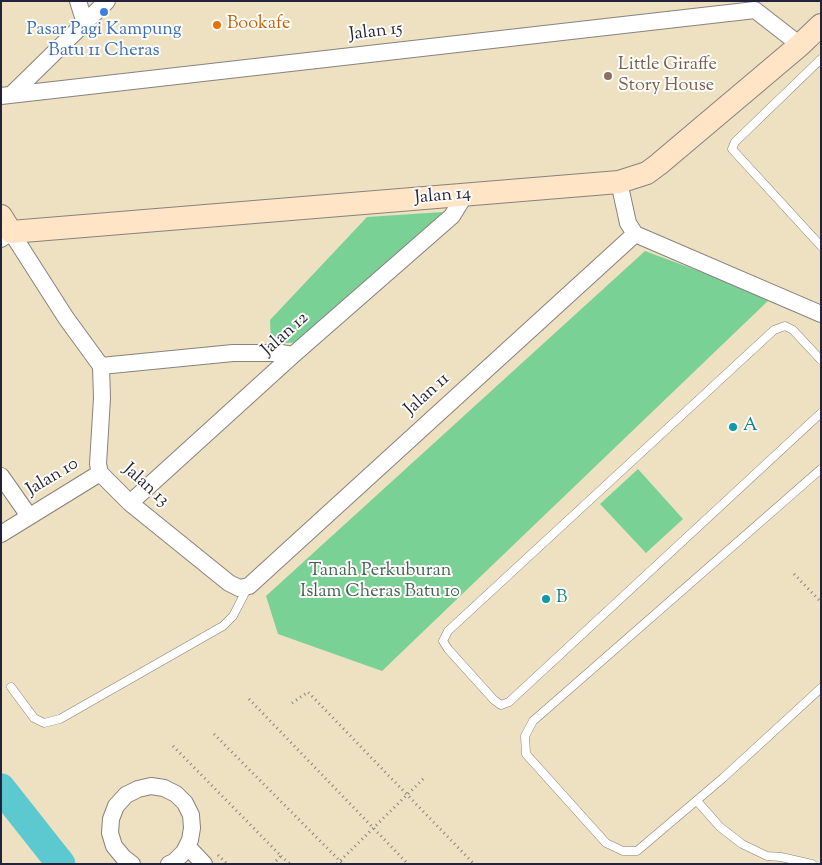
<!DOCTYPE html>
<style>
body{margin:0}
#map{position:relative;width:822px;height:865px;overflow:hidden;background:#ede1c1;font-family:"Sorts Mill Goudy",serif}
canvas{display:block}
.frame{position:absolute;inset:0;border:2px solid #22223b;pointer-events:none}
</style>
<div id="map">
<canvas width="822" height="865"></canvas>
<div class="frame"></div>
</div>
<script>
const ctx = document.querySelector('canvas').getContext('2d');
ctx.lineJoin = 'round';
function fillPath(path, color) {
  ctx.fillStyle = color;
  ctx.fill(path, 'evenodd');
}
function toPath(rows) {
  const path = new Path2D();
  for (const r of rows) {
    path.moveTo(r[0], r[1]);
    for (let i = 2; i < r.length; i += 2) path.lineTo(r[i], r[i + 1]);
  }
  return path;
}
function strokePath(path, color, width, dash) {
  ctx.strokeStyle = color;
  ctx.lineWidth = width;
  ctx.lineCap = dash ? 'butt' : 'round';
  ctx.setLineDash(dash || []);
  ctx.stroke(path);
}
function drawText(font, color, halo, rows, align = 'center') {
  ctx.font = font + ' "Sorts Mill Goudy",serif';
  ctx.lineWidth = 4;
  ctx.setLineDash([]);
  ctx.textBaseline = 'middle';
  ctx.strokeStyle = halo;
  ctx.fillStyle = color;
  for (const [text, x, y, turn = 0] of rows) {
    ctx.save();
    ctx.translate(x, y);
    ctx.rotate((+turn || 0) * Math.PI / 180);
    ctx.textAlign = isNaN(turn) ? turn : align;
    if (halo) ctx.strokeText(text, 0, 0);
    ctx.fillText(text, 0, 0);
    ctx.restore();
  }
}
fillPath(toPath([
 [443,212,304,342,271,344,270,320,367,217],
 [645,251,771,298,382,671,278,634,266,596],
 [638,469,683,519,646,553,600,504]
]), '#7ad196');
strokePath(toPath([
 [1,788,61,864]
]), '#5cc9d1', 29);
const lane = toPath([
 [821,59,735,142,732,149,821,246],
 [821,360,793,330,785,326,774,330,448,631,443,641,448,649,494,700,501,705,509,702,821,413],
 [821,469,533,721,525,736,526,754,606,843,623,851,637,851,723,778,821,688],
 [11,687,34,718,44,723,60,719,223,626,233,616,248,587],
 [697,801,720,827,742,844,767,856,781,857,812,864]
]);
const street = toPath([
 [78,1,85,23],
 [11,95,107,1],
 [1,96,755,10,800,45],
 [619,182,628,223,635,234,821,314],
 [1,239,11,232,66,318,101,366,102,398,98,464,100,473,130,503,229,583,239,588,249,586,635,234],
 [101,366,233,353,281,353,293,355],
 [1,476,29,516],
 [130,503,293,355,452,216,465,195],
 [1,534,100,473],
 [187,846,204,864],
 [132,864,123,857,114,846,110,833,111,819,116,806,126,795,138,789,151,786,164,788,176,794,185,803,191,815,192,828,190,840,184,852,174,862,169,864]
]);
const secondary = toPath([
 [1,216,11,232,619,182,647,173,659,164,800,45,821,25]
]);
strokePath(lane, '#88827e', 9);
strokePath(street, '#88827e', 18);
strokePath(secondary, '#88827e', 24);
strokePath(toPath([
 [794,574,821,602],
 [249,699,408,864],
 [292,703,308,692,474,864],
 [214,734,343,864],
 [173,746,281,856,273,864],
 [218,855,227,864],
 [281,856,290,864],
 [337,864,424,778]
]), '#88827e', 3, [1, 4]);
strokePath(lane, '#fff', 8);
strokePath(street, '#fff', 16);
strokePath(secondary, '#ffe4c6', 22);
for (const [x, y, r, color] of [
 [104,12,5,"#3f7fe0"],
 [217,25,5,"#e8710a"],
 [608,76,5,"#8d6e63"],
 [733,427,5,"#0f9aa8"],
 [546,599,5,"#0f9aa8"]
]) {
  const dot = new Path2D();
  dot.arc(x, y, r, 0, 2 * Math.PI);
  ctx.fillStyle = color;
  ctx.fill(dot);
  strokePath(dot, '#fdfcf7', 2);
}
drawText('18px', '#c56008', '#fdfcf7', [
 ["Bookafe",227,25]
], 'left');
drawText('18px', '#366cbe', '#fdfcf7', [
 ["Pasar Pagi Kampung",104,31],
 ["Batu 11 Cheras",104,52]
]);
drawText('18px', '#22223b', '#fdfcf7', [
 ["Jalan 15",376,33,-7],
 ["Jalan 14",443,197,-5],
 ["Jalan 12",286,335,-42],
 ["Jalan 11",428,395,-42],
 ["Jalan 10",53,478,-31],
 ["Jalan 13",145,486,42]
]);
drawText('18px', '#785e54', '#fdfcf7', [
 ["Little Giraffe",618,66],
 ["Story House",618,87]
], 'left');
drawText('18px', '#0d838f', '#fdfcf7', [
 ["A",743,427],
 ["B",556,599]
], 'left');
drawText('18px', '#415f5b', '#fdfcf7', [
 ["Tanah Perkuburan",380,572],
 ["Islam Cheras Batu 10",380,593]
]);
</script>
